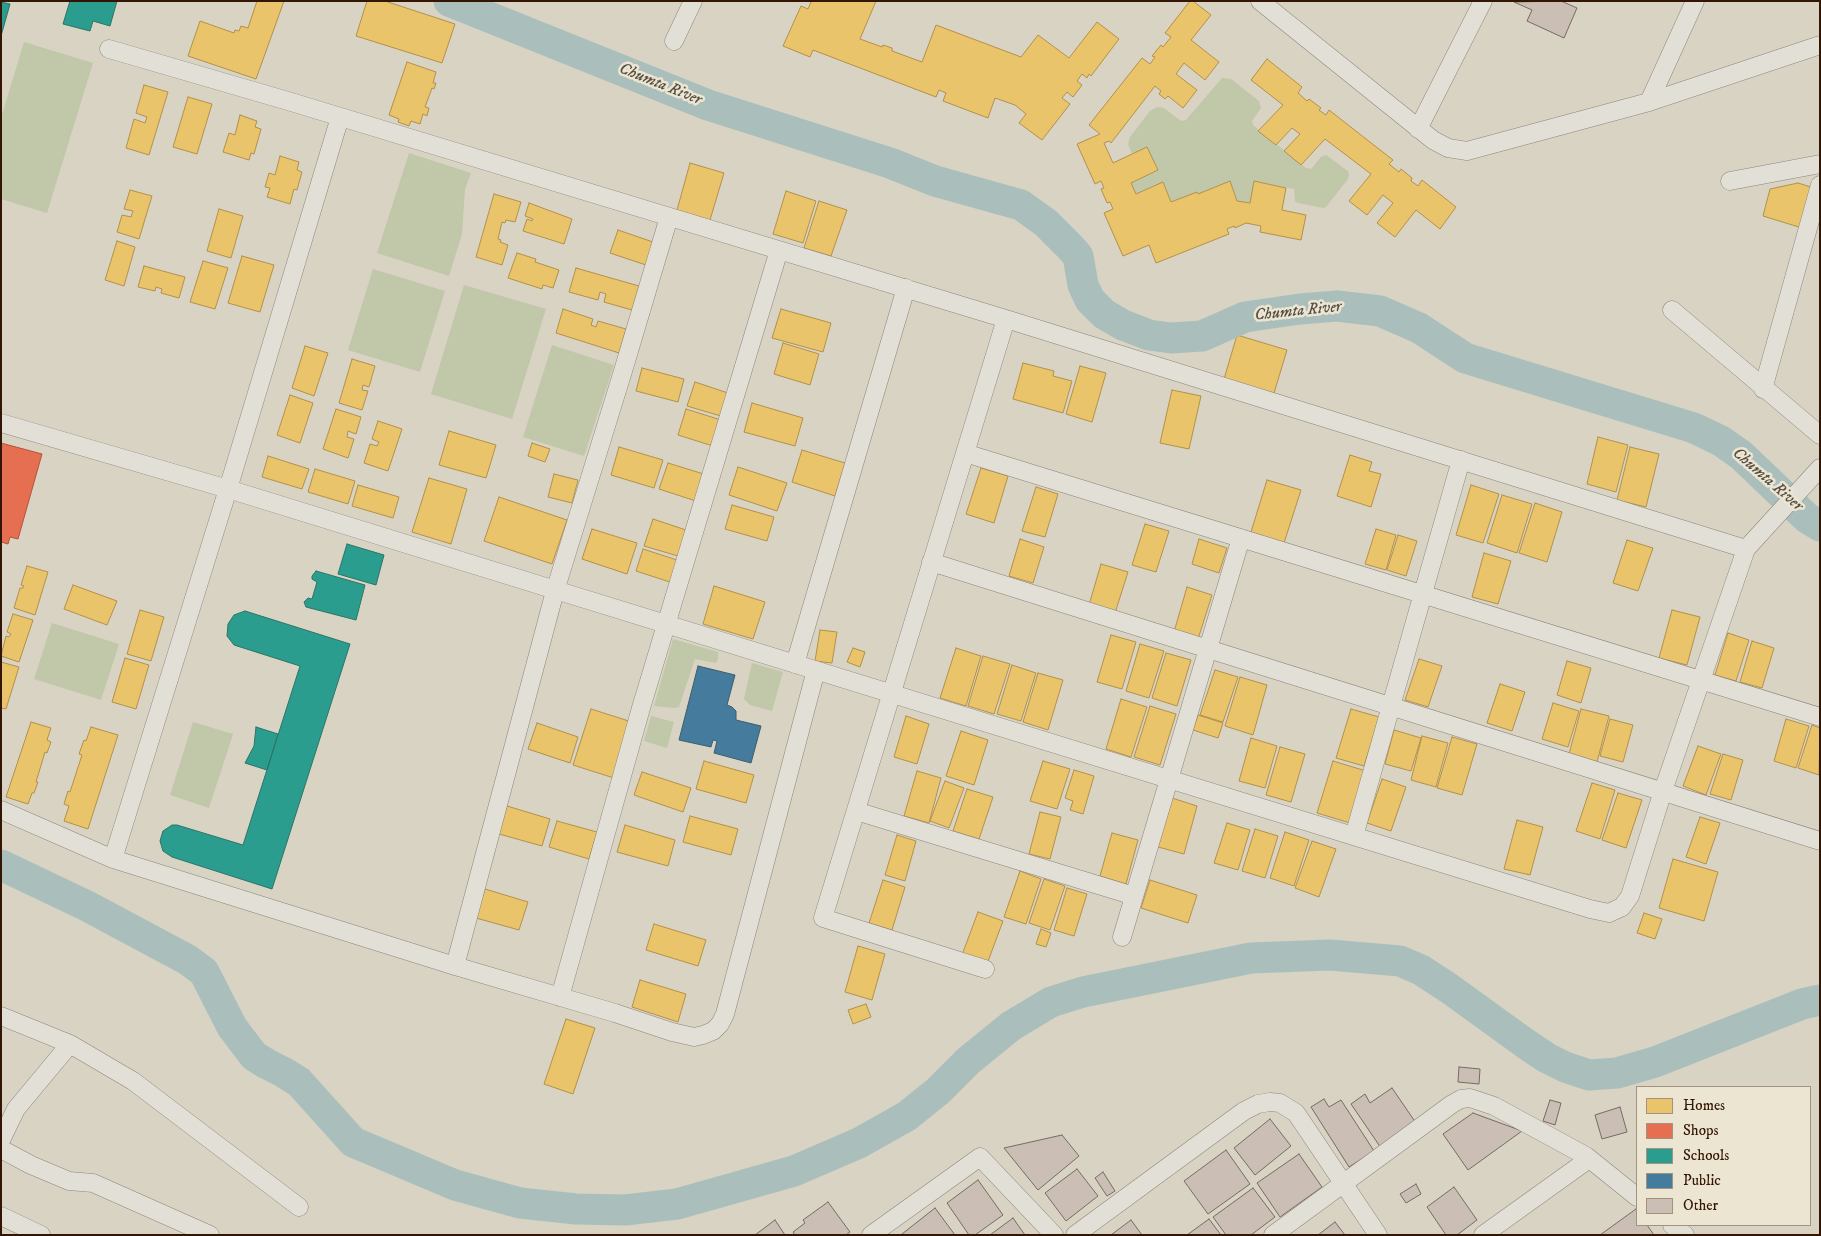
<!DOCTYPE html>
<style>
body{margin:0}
#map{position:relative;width:1821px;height:1236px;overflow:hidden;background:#d8d3c3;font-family:"IM FELL DW Pica",serif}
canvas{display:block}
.frame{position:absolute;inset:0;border:2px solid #321502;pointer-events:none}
.legend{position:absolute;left:1636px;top:1086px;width:175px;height:140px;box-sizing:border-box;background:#ece5d2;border:1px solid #a2927f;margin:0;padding:6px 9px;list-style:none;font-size:15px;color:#321502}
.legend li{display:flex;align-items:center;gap:10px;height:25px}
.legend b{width:25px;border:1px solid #a2927f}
</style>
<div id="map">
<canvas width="1821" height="1236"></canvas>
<div class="frame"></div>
<ul class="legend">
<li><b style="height:14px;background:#e9c46a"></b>Homes</li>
<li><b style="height:14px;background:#e76f51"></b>Shops</li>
<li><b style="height:14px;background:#2a9d8f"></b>Schools</li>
<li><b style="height:14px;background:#457b9d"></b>Public</li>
<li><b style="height:14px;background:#cbbeb4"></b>Other</li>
</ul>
</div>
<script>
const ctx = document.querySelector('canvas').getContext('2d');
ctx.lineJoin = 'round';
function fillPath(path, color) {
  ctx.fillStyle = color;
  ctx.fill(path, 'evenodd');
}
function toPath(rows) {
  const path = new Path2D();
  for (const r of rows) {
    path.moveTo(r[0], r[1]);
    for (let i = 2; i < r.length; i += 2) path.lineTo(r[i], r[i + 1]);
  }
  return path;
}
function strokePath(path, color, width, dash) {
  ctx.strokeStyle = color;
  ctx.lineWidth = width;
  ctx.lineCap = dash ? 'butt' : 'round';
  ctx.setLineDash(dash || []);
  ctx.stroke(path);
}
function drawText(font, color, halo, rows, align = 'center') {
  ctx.font = font + ' "IM FELL DW Pica",serif';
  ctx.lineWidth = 5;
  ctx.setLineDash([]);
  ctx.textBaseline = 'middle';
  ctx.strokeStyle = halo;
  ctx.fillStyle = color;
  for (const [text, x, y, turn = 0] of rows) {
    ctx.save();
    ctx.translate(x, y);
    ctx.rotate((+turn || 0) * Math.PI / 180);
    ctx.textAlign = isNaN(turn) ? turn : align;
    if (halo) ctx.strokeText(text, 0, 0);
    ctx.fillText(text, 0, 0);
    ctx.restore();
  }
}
fillPath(toPath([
 [24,42,93,63,47,213,1,199,1,118],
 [1222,78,1231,79,1259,101,1261,108,1252,121,1253,125,1306,168,1311,169,1321,157,1326,155,1348,171,1349,175,1348,179,1326,207,1323,208,1298,203,1295,201,1294,189,1255,181,1250,203,1237,201,1230,181,1198,194,1197,192,1171,202,1163,183,1136,194,1131,183,1157,170,1147,148,1132,154,1128,144,1130,137,1150,111,1157,107,1164,108,1181,121,1186,120],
 [409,153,471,173,465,189,462,234,449,276,377,253],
 [373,269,445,291,420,372,348,350],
 [464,285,546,309,512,419,431,394],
 [552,345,614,365,584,456,523,437],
 [52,623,119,644,101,700,34,679],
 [673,639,718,652,718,659,716,663,695,659,679,707,675,708,654,706],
 [752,663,783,672,772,711,750,705,744,699],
 [651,716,674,722,667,748,644,741],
 [193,722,233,734,209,808,170,795]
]), '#c1c8a9');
const homes = toPath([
 [257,1,284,1,256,79,188,56,200,21,234,33,235,30,239,31,241,26,248,28,257,1],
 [367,1,385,1,455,24,442,63,356,36,367,1],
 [809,1,876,1,860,39,882,47,883,45,892,48,892,51,922,62,936,25,1021,57,1038,35,1069,58,1097,22,1119,39,1091,76,1089,74,1087,78,1082,74,1077,81,1082,85,1073,97,1067,92,1062,98,1070,104,1042,140,1019,123,1026,114,1015,105,995,98,988,118,943,101,946,93,939,90,936,97,813,50,810,57,783,46,801,6,808,9,811,2,809,1],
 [1190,1,1193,1,1211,15,1191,40,1219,62,1205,80,1184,63,1176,74,1197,90,1183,108,1168,96,1165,99,1159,94,1161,91,1155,86,1111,143,1109,141,1104,143,1113,163,1147,147,1158,170,1131,183,1136,194,1163,182,1171,202,1197,192,1198,194,1230,181,1237,201,1250,203,1254,181,1286,188,1282,210,1306,215,1301,240,1260,232,1261,226,1246,223,1235,228,1234,226,1227,229,1229,234,1156,263,1149,245,1123,256,1104,213,1113,209,1110,202,1107,203,1101,189,1104,188,1101,181,1095,184,1077,144,1100,134,1089,125,1142,58,1150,64,1155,57,1152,56,1161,45,1163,47,1171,37,1165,33,1190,1],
 [1267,59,1302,87,1298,93,1307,101,1309,99,1321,108,1319,110,1326,115,1329,110,1393,160,1389,164,1399,172,1401,169,1412,178,1411,181,1418,186,1422,180,1456,207,1440,229,1416,210,1395,237,1377,223,1393,203,1383,195,1367,215,1349,201,1371,174,1325,139,1301,165,1284,151,1300,134,1292,128,1276,145,1258,131,1283,105,1251,80,1267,59],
 [407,62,436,72,433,83,436,83,434,89,432,88,425,107,429,108,427,116,423,114,420,124,411,121,409,126,398,122,399,119,389,115,407,62],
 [144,85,168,92,149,155,126,148,134,119,145,123,147,117,136,113,144,85],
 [188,97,212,104,197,154,173,147,188,97],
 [240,115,257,121,255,127,261,129,254,154,251,153,249,160,223,152,229,133,235,135,240,115],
 [280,156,299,162,297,170,302,172,297,190,294,189,290,204,267,197,270,188,265,187,269,173,275,175,280,156],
 [690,163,724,173,710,220,677,210,690,163],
 [1798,183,1814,188,1802,228,1763,216,1770,189,1798,183],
 [130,190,152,196,139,239,117,232,122,215,131,217,133,211,124,209,130,190],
 [786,191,816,201,803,243,773,234,786,191],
 [494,194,521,202,515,222,506,220,505,223,502,222,498,239,501,240,500,242,508,245,502,265,476,257,494,194],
 [819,201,847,210,831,256,804,248,819,201],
 [529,203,572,219,564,244,523,231,527,219,532,221,533,219,525,216,529,203],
 [219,209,243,216,231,258,207,251,219,209],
 [618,230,653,242,646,265,610,253,618,230],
 [117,241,135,247,124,286,105,280,117,241],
 [517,253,536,259,535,262,559,270,553,288,543,285,542,289,508,278,517,253],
 [242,256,274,265,260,312,228,303,242,256],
 [203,261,228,268,215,309,190,302,203,261],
 [144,266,185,277,179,298,161,293,162,289,156,287,155,291,138,287,144,266],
 [576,268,639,286,632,310,604,302,606,294,600,292,598,300,569,292,576,268],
 [563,309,593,319,591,325,596,327,598,321,626,329,619,353,556,333,563,309],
 [781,309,831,323,823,352,772,338,781,309],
 [1237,335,1287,350,1274,393,1224,379,1237,335],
 [783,343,819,354,810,385,774,374,783,343],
 [305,346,328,353,314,396,292,388,305,346],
 [352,359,375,366,369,387,363,385,362,390,368,391,362,410,339,403,352,359],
 [1023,363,1054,371,1053,376,1072,381,1063,413,1013,399,1023,363],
 [1080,366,1106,373,1092,422,1066,414,1080,366],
 [642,368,684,379,678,402,636,391,642,368],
 [695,382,731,394,724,417,687,406,695,382],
 [1172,390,1201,396,1189,449,1160,443,1172,390],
 [290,395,313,403,300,443,277,435,290,395],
 [752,403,803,418,795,446,744,432,752,403],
 [336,409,361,417,356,434,348,431,347,437,354,439,348,458,323,449,336,409],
 [686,409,721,420,713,446,678,435,686,409],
 [378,421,402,429,388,471,364,463,370,444,377,446,379,442,372,439,378,421],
 [449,431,496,445,486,478,439,465,449,431],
 [1598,437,1628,445,1616,492,1587,484,1598,437],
 [532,443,550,449,545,462,528,456,532,443],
 [619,447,663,460,654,488,611,475,619,447],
 [1630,447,1659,454,1646,507,1617,500,1630,447],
 [802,450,845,463,835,496,792,482,802,450],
 [1350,455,1372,462,1369,471,1381,474,1371,507,1337,496,1350,455],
 [268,456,309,469,302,489,262,477,268,456],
 [668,463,707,475,699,502,659,489,668,463],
 [738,467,787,483,777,511,729,495,738,467],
 [981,468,1008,476,994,523,966,514,981,468],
 [315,469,355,481,348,504,308,492,315,469],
 [554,474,578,480,572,503,548,497,554,474],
 [429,478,467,489,451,544,412,532,429,478],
 [1267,480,1301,490,1284,543,1251,532,1267,480],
 [358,485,399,497,393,518,352,506,358,485],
 [1471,485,1499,494,1483,543,1456,535,1471,485],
 [1036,487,1058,494,1045,537,1022,531,1036,487],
 [1502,495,1532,504,1517,553,1487,543,1502,495],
 [499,497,567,520,552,564,484,541,499,497],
 [1535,503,1562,512,1547,562,1519,553,1535,503],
 [732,505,774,517,767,541,725,529,732,505],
 [653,519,686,530,678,556,644,546,653,519],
 [1145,524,1169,531,1156,572,1132,565,1145,524],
 [592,529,637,543,627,574,582,559,592,529],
 [1376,529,1396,535,1386,570,1365,564,1376,529],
 [1398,535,1417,541,1406,576,1387,570,1398,535],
 [1020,539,1044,547,1033,583,1009,576,1020,539],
 [1199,539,1227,548,1219,573,1192,564,1199,539],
 [1627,540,1653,548,1638,591,1613,583,1627,540],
 [643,549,680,561,673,583,636,571,643,549],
 [1484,553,1511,561,1498,604,1472,597,1484,553],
 [1101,564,1128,572,1115,613,1089,605,1101,564],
 [27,566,48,572,35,615,14,608,20,588,23,588,24,586,21,585,27,566],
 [73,585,117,601,107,625,64,609,73,585],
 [714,586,765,602,753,639,703,624,714,586],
 [1187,587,1212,595,1198,639,1174,632,1187,587],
 [140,610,164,617,151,661,127,654,140,610],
 [1672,610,1700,617,1687,665,1659,658,1672,610],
 [13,614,33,620,19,662,1,656,6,636,9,637,11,634,7,632,13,614],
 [820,630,837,632,832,663,815,661,820,630],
 [1728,633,1749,640,1736,681,1715,675,1728,633],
 [1111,635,1136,642,1122,689,1097,682,1111,635],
 [1752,641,1774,648,1762,688,1740,682,1752,641],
 [1140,644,1164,651,1149,698,1126,691,1140,644],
 [853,648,865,652,860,667,847,662,853,648],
 [956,648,981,656,966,706,940,698,956,648],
 [1166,653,1191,660,1177,706,1152,698,1166,653],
 [983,656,1010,664,994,714,968,706,983,656],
 [125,658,149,665,136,709,112,702,125,658],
 [1419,659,1442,666,1428,707,1405,700,1419,659],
 [1567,661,1591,668,1581,703,1557,695,1567,661],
 [1,662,19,667,6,709,1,708,1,662],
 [1012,665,1036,673,1021,721,997,714,1012,665],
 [1215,670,1238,677,1223,722,1200,715,1215,670],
 [1038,673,1063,680,1048,730,1023,722,1038,673],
 [1240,677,1267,685,1253,735,1225,726,1240,677],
 [1500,684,1525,692,1512,731,1487,723,1500,684],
 [1121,699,1147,707,1131,757,1106,749,1121,699],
 [1553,703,1579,711,1568,747,1542,739,1553,703],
 [1150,706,1176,714,1160,765,1134,757,1150,706],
 [591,709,635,723,617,779,573,765,591,709],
 [1351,709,1379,717,1364,766,1336,758,1351,709],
 [1581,709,1609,716,1597,762,1569,754,1581,709],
 [1198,715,1223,723,1218,738,1193,730,1198,715],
 [906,716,929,724,917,764,894,757,906,716],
 [1610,719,1633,725,1623,762,1600,756,1610,719],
 [1786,719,1809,726,1796,768,1774,761,1786,719],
 [31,722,51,728,47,740,51,742,47,753,45,752,36,782,38,782,34,793,32,793,28,804,6,797,31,722],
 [537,723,578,737,570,763,528,749,537,723],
 [1812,725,1820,728,1819,775,1798,768,1812,725],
 [91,727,118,735,88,829,64,821,69,806,64,804,68,791,70,792,82,755,79,754,84,740,86,741,91,727],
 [1394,730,1421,738,1411,771,1385,764,1394,730],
 [961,731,988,740,974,785,946,776,961,731],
 [1422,736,1448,743,1436,787,1411,780,1422,736],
 [1452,737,1477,744,1462,795,1437,788,1452,737],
 [1251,738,1277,746,1265,788,1239,781,1251,738],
 [1698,746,1721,754,1706,795,1683,786,1698,746],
 [1280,747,1305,754,1291,802,1266,795,1280,747],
 [1723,754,1743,760,1731,800,1710,794,1723,754],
 [704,761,754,775,746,803,696,789,704,761],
 [1043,761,1070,769,1057,809,1030,801,1043,761],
 [1333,761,1366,771,1350,823,1317,813,1333,761],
 [1074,770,1094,776,1083,814,1070,810,1073,801,1065,798,1074,770],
 [917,771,941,778,929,823,904,816,917,771],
 [642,772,691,788,683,812,634,795,642,772],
 [1382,779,1406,787,1391,831,1367,823,1382,779],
 [945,781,964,788,949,828,930,821,945,781],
 [1592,783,1615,790,1600,839,1576,831,1592,783],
 [967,789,993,797,979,839,953,831,967,789],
 [1618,793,1642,800,1626,848,1602,840,1618,793],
 [1172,798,1197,806,1184,854,1158,847,1172,798],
 [507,806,550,819,542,846,499,834,507,806],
 [1040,812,1061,817,1050,859,1029,854,1040,812],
 [690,816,738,829,731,855,683,842,690,816],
 [1700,817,1720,823,1706,864,1686,857,1700,817],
 [1517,820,1543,827,1530,875,1504,869,1517,820],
 [557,821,597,832,589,859,549,847,557,821],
 [1227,823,1250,830,1238,870,1214,863,1227,823],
 [625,825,675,840,668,866,617,852,625,825],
 [1255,829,1278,836,1265,878,1242,871,1255,829],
 [1285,832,1309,840,1294,886,1270,878,1285,832],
 [1112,833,1138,840,1126,884,1100,876,1112,833],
 [897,835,916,841,905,881,885,875,897,835],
 [1312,841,1336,849,1319,897,1295,888,1312,841],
 [1673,859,1718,872,1704,921,1659,908,1673,859],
 [1020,871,1041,879,1026,924,1004,917,1020,871],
 [1044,879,1065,886,1050,930,1029,923,1044,879],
 [883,880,905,887,892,930,869,923,883,880],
 [1150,880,1197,895,1188,923,1141,908,1150,880],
 [1067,888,1087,894,1074,936,1054,930,1067,888],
 [485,889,528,902,519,930,476,918,485,889],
 [978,912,1003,921,987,964,962,955,978,912],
 [1644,913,1662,919,1655,939,1637,933,1644,913],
 [654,924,706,940,698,966,646,950,654,924],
 [1041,929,1051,933,1046,947,1036,944,1041,929],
 [858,946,885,954,872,1000,845,992,858,946],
 [640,980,686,994,678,1022,632,1007,640,980],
 [866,1004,871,1017,853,1024,848,1010,866,1004],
 [566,1019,595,1028,573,1094,544,1084,566,1019]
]);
fillPath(homes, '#e9c46a');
strokePath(homes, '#b2904b', 1);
const shops = toPath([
 [1,443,42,454,18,539,10,537,8,544,1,542,1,443]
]);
fillPath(shops, '#e76f51');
strokePath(shops, '#b15439', 1);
const schools = toPath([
 [70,1,117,1,110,26,93,21,90,31,63,24,70,1],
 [1,2,10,4,1,36,1,2],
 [347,544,384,555,376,585,338,574,347,544],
 [316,571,365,585,356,620,306,607,304,602,308,598,312,599,317,582,312,579,312,576,316,571],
 [245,611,350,644,272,889,172,857,163,851,160,841,163,831,172,825,177,825,243,845,300,666,234,645,227,636,228,624,234,615,245,611],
 [256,727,278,734,267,770,245,763,254,746,256,727]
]);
fillPath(schools, '#2a9d8f');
strokePath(schools, '#2c7465', 1);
const public = toPath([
 [698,666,735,675,727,705,732,707,736,711,736,720,761,726,751,763,714,753,717,741,713,740,711,747,679,740,698,666]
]);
fillPath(public, '#457b9d');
strokePath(public, '#3f5c6e', 1);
strokePath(toPath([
 [449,1,708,105,890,163,935,181,1021,205,1046,223,1070,247,1078,256,1083,285,1090,300,1104,314,1123,325,1149,335,1171,338,1202,336,1245,317,1300,309,1337,306,1380,311,1419,328,1465,358,1694,428,1721,441,1741,455,1807,518,1820,526],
 [1,865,87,906,188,960,204,972,232,1027,254,1056,267,1064,283,1072,299,1082,353,1142,455,1185,520,1203,576,1209,625,1210,677,1204,794,1171,859,1143,907,1116,938,1091,968,1061,1011,1026,1051,1002,1083,992,1251,958,1330,955,1400,961,1421,970,1450,989,1526,1044,1547,1058,1565,1067,1589,1075,1617,1073,1655,1062,1802,1004,1820,1000]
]), '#aabfbc', 31);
const building = toPath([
 [1561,1,1577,8,1564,38,1527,21,1532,10,1514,2,1561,1],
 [1459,1067,1480,1069,1479,1084,1458,1082,1459,1067],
 [1392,1088,1416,1123,1381,1148,1351,1104,1365,1094,1370,1103,1392,1088],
 [1324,1099,1329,1107,1341,1100,1374,1151,1349,1167,1311,1107,1324,1099],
 [1550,1100,1561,1103,1555,1125,1543,1121,1550,1100],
 [1620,1107,1627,1132,1602,1139,1595,1115,1620,1107],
 [1473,1113,1522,1131,1468,1170,1443,1134,1473,1113],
 [1270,1119,1291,1146,1255,1175,1234,1148,1270,1119],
 [1062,1135,1079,1156,1038,1190,1004,1148,1062,1135],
 [1226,1150,1250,1184,1208,1214,1184,1181,1226,1150],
 [1299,1154,1322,1187,1280,1217,1257,1183,1299,1154],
 [1077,1169,1098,1196,1066,1221,1045,1193,1077,1169],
 [1103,1172,1115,1191,1107,1196,1095,1178,1103,1172],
 [978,1180,1003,1215,975,1235,969,1235,947,1203,978,1180],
 [1416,1184,1421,1194,1406,1203,1400,1194,1416,1184],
 [1454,1187,1477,1220,1457,1235,1446,1235,1427,1207,1454,1187],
 [1253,1188,1275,1217,1251,1235,1226,1235,1213,1217,1253,1188],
 [828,1202,850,1232,846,1235,795,1235,793,1232,805,1223,803,1220,828,1202],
 [935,1208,955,1235,902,1235,902,1234,935,1208],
 [1636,1209,1637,1212,1637,1225,1647,1225,1654,1235,1600,1235,1636,1209],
 [1013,1218,1025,1235,990,1235,1013,1218],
 [1209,1219,1221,1235,1187,1235,1209,1219],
 [775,1220,785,1235,755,1235,775,1220],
 [1131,1220,1142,1235,1111,1235,1131,1220],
 [1335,1222,1345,1235,1318,1235,1335,1222]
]);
fillPath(building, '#cbbeb4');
strokePath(building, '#746c62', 1);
const minor = toPath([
 [1260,1,1433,140,1448,148,1467,151,1649,102,1820,45],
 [674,41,693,1],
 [109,49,288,101,1006,319,1746,549],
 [1649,102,1695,1],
 [1418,129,1483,1],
 [1730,181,1820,164],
 [1672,310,1820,435],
 [1763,389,1820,185],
 [1,423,228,489,1590,909,1609,913,1622,907,1630,896,1663,791,1746,549,1820,468],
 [965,453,1820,717],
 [931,562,1820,841],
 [795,664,906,288],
 [1,810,113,859,455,966,615,1013,672,1032,694,1037,703,1035,713,1031,720,1024,725,1014,816,670],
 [856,811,1134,896],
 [1354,836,1461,460],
 [113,859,228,489,340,117],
 [1122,937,1241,538],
 [455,966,555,591,623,371,669,217],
 [985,969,823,918,1006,319],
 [560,997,641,708,779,250],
 [1,1016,70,1044,133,1081,299,1207],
 [1,1140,16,1109,70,1044],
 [1,1149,31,1165,69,1181,93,1183,210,1235],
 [1,1216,41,1235],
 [1672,1225,1685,1235],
 [871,1235,980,1157,1054,1235],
 [1075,1235,1244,1111,1258,1104,1270,1102,1280,1103,1296,1113,1378,1235],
 [1273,1235,1452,1104,1461,1099,1470,1098,1494,1106,1586,1156,1637,1197],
 [1483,1235,1589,1159]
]);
strokePath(minor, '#8d867a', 19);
strokePath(minor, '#e2dfd7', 18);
drawText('italic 16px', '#554e42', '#ece5d2', [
 ["Chumta River",660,85,22],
 ["Chumta River",1298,312,-6],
 ["Chumta River",1767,480,41]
]);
</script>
